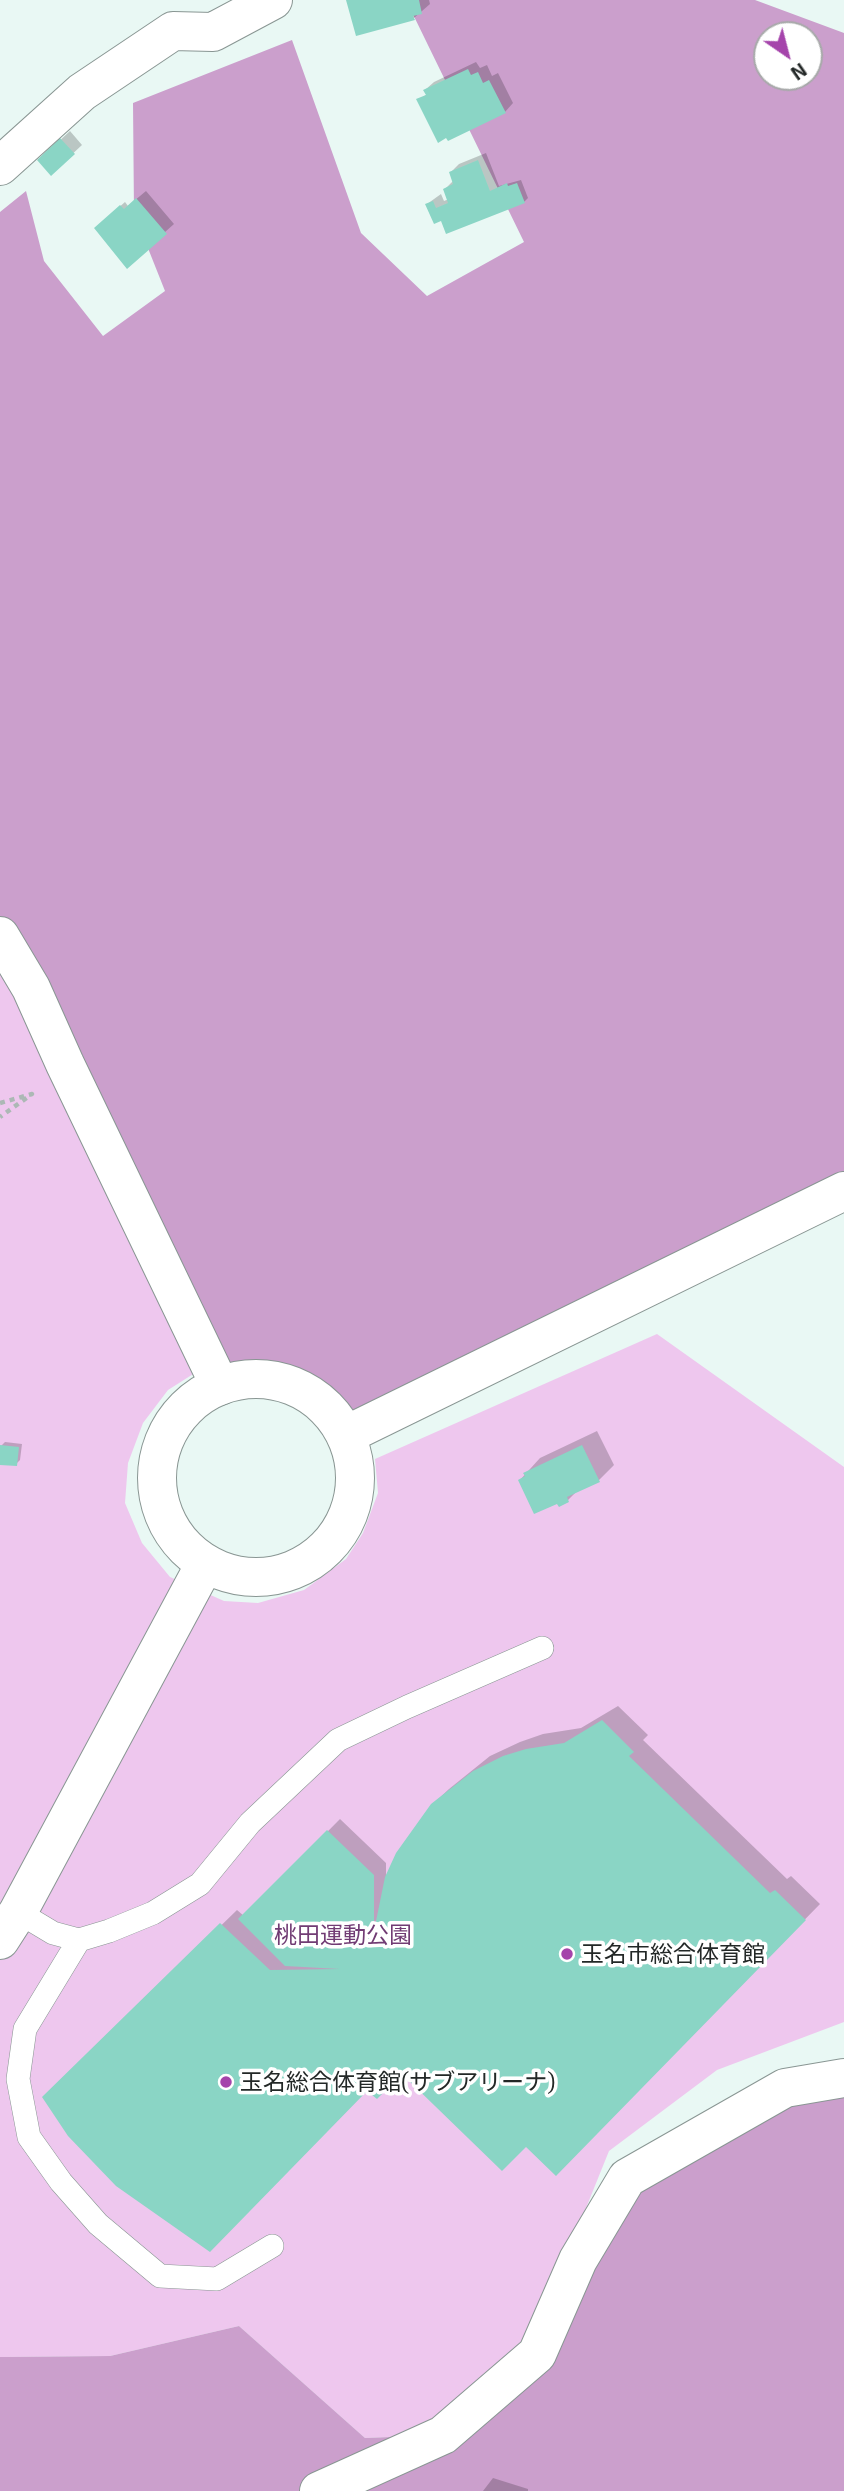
<!DOCTYPE html>
<meta charset="utf-8">
<style>
body{margin:0}
#map{position:relative;width:844px;height:2491px;overflow:hidden;background:#e9f8f4;font-family:"Exo 2",sans-serif}
canvas{display:block}
.north{position:absolute;left:753px;top:21px;width:70px;height:70px;box-sizing:border-box;background:#fff;border:2px solid #a7a9a9;border-radius:50%;rotate:145deg;font-size:19px;font-weight:700;line-height:28px;text-align:center;color:#232827}
.north::after{content:'';display:block;margin:auto;width:24px;height:32px;background:#a544ab;clip-path:polygon(50% 0,100% 100%,50% 72%,0 100%)}
</style>
<div id="map">
<canvas width="844" height="2491"></canvas>
<div class="north">N</div>
</div>
<script>
const ctx = document.querySelector('canvas').getContext('2d');
ctx.lineJoin = 'round';
function fillPath(path, color) {
  ctx.fillStyle = color;
  ctx.fill(path, 'evenodd');
}
function toPath(rows) {
  const path = new Path2D();
  for (const r of rows) {
    if (r.length === 3) {
      path.moveTo(r[0] + r[2], r[1]);
      path.arc(r[0], r[1], r[2], 0, 2 * Math.PI);
      continue;
    }
    path.moveTo(r[0], r[1]);
    for (let i = 2; i < r.length; i += 2) path.lineTo(r[i], r[i + 1]);
  }
  return path;
}
function strokePath(path, color, width, dash) {
  ctx.strokeStyle = color;
  ctx.lineWidth = width;
  ctx.lineCap = dash ? 'butt' : 'round';
  ctx.setLineDash(dash || []);
  ctx.stroke(path);
}
function drawText(font, color, halo, rows, align = 'center') {
  ctx.font = font + ' "Exo 2","Noto Sans JP",sans-serif';
  ctx.lineWidth = 7;
  ctx.setLineDash([]);
  ctx.textBaseline = 'middle';
  ctx.strokeStyle = halo;
  ctx.fillStyle = color;
  for (const [text, x, y, turn = 0] of rows) {
    ctx.save();
    ctx.translate(x, y);
    ctx.rotate((+turn || 0) * Math.PI / 180);
    ctx.textAlign = isNaN(turn) ? turn : align;
    if (halo) ctx.strokeText(text, 0, 0);
    ctx.fillText(text, 0, 0);
    ctx.restore();
  }
}
fillPath(toPath([
 [0,933,198,1371,168,1390,143,1423,128,1463,125,1503,142,1543,170,1577,224,1601,258,1603,304,1590,346,1559,363,1533,378,1493,375,1459,657,1334,844,1467,844,2022,717,2070,609,2151,565,2260,537,2354,443,2435,365,2438,239,2326,110,2356,0,2357]
]), '#eec7ee');
fillPath(toPath([
 [406,0,755,0,844,33,844,1191,361,1428,322,1385,296,1373,262,1368,230,1376,0,937,0,212,26,191,44,261,103,336,165,291,134,213,133,103,292,40,361,233,427,296,524,242],
 [767,35,809,35,809,77,767,77],
 [844,2078,844,2491,0,2491,0,2357,110,2356,239,2326,365,2438,443,2435,537,2354,627,2178]
]), '#cb9fcc');
fillPath(toPath([
 [348,0,429,0,430,4,414,18],
 [476,62,480,68,487,65,492,76,498,73,513,103,505,112,419,100,427,94,425,90,434,82],
 [70,131,82,145,51,174,39,160],
 [486,153,499,186,521,180,528,198,524,202,442,219,427,204,441,194,444,201,449,199,445,189,454,180,451,172,459,164],
 [146,191,174,224,127,266,100,224,125,202,128,206],
 [597,1431,614,1465,599,1480,579,1489,568,1500,559,1505,520,1480,540,1458],
 [5,1442,22,1444,20,1460,16,1464,0,1463,1,1446],
 [618,1706,648,1735,643,1740,787,1879,791,1876,820,1904,556,2174,526,2144,402,2072,367,2088,44,2098,237,1910,244,1916,340,1819,386,1863,386,1881,432,1805,449,1789,490,1756,520,1742,543,1734,581,1728],
 [493,2478,528,2489,528,2491,483,2491]
]), '#0003');
fillPath(toPath([
 [346,0,419,0,422,14,413,16,415,20,356,36],
 [468,69,471,75,478,72,483,83,489,80,506,113,448,141,446,138,438,143,416,99,426,95,423,90],
 [60,138,75,154,51,176,37,160],
 [478,160,490,191,507,183,508,186,517,183,525,203,446,234,441,221,434,224,425,204,433,201,436,208,448,203,443,189,453,184,449,172],
 [136,198,167,234,127,269,94,228,120,205,124,209],
 [0,1445,19,1447,17,1466,0,1465],
 [582,1445,600,1482,567,1497,569,1502,559,1507,557,1504,534,1514,518,1480,525,1476,523,1473],
 [602,1720,634,1752,629,1756,770,1893,775,1890,806,1920,556,2176,526,2147,502,2171,402,2074,377,2099,367,2091,210,2252,116,2186,68,2136,42,2097,220,1923,270,1970,340,1969,285,1966,238,1919,327,1830,374,1875,374,1931,385,1877,396,1853,431,1804,473,1771,503,1756,526,1749,564,1743]
]), '#8ad5c5');
const lane = toPath([
 [18,1912,53,1933,79,1940,109,1931,153,1913,200,1884,250,1823,338,1740,407,1707,542,1648],
 [79,1940,25,2029,18,2079,29,2137,61,2182,98,2224,160,2276,217,2279,272,2246]
]);
const street = toPath([
 [0,936,31,988,65,1064,220,1386],
 [319,2491,443,2435,537,2354,578,2260,627,2178,785,2088,844,2078]
]);
const secondary = toPath([
 [0,166,82,92,173,31,213,32,273,0],
 [256,1478,99],
 [346,1435,844,1191],
 [0,1940,18,1912,205,1564]
]);
strokePath(lane, '#899693', 24);
strokePath(street, '#899693', 40);
strokePath(secondary, '#899693', 40);
strokePath(toPath([
 [0,1103,32,1094,0,1117]
]), '#acb8b5', 4.5, [5, 5]);
strokePath(lane, '#fff', 23);
strokePath(street, '#fff', 38);
strokePath(secondary, '#fff', 38);
for (const [x, y, r, color] of [
 [567,1954,7,"#a544ab"],
 [226,2082,7,"#a544ab"]
]) {
  const dot = new Path2D();
  dot.arc(x, y, r, 0, 2 * Math.PI);
  ctx.fillStyle = color;
  ctx.fill(dot);
  strokePath(dot, '#fff', 2.5);
}
drawText('23px', '#713c74', '#fff', [
 ["桃田運動公園",343,1935]
]);
drawText('23px', '#232827', '#fff', [
 ["玉名市総合体育館",581,1954],
 ["玉名総合体育館(サブアリーナ)",240,2082]
], 'left');
</script>
